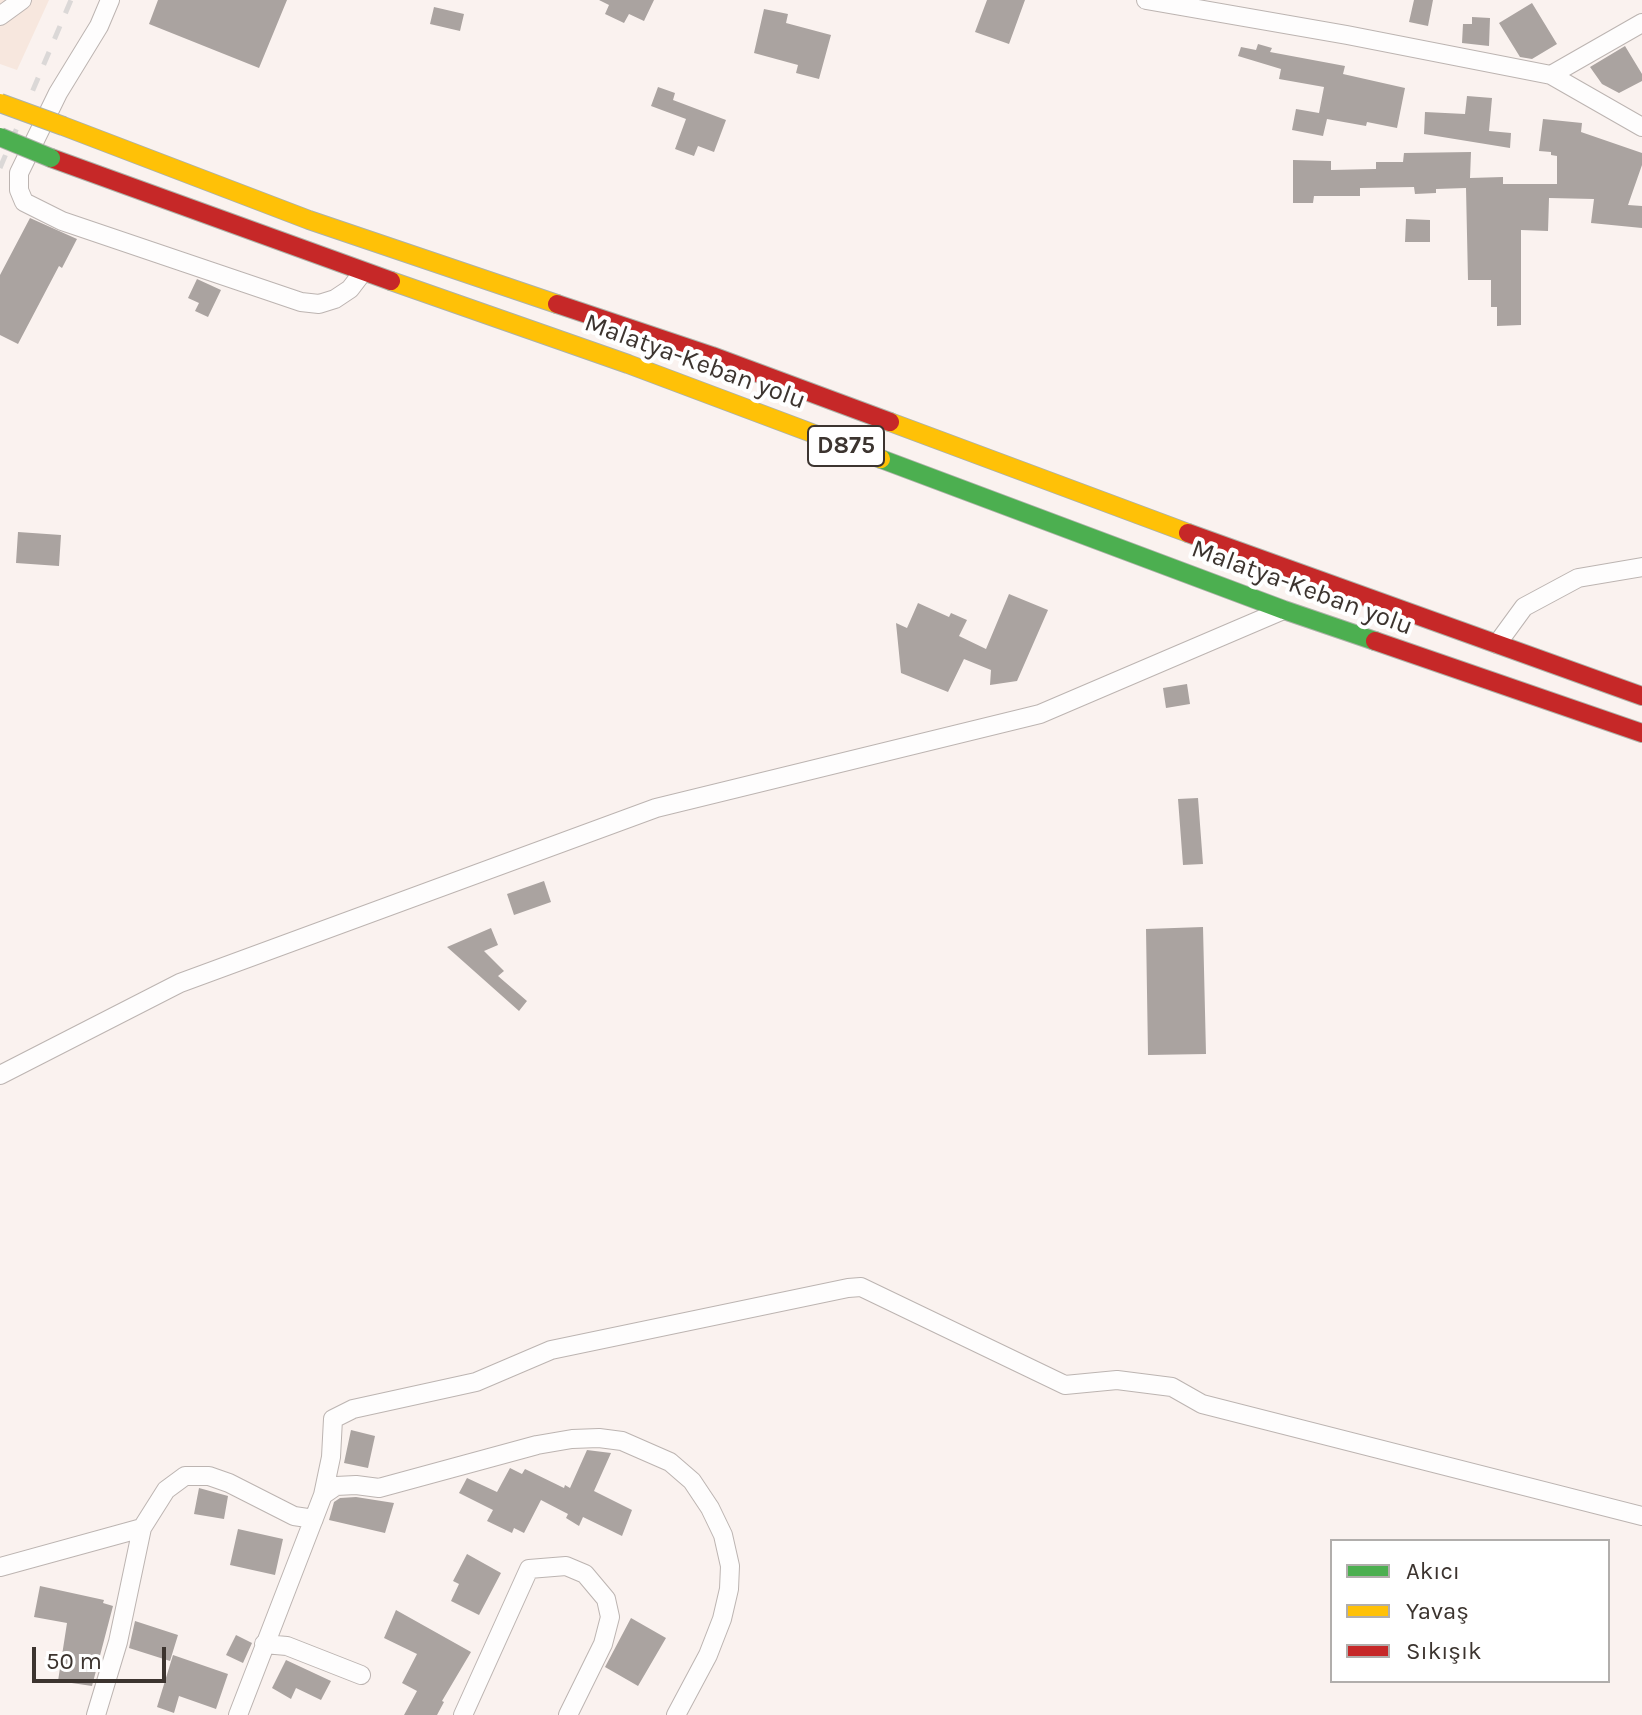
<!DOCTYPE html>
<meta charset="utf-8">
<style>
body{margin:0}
#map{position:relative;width:1642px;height:1715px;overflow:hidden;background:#faf2ef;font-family:Karla,sans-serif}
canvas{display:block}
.legend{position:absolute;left:1330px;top:1539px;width:280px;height:144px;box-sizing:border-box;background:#fff;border:2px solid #b1aeac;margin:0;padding:10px 14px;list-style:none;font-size:24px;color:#3c342f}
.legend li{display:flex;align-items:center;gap:16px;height:40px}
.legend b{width:40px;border:2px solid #b1aeac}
.scale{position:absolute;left:32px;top:1647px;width:134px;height:36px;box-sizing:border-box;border:4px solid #3c342f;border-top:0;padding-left:10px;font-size:24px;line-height:28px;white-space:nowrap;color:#3c342f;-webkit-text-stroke:6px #fff;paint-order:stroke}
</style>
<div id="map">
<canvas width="1642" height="1715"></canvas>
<ul class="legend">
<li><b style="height:10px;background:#4caf50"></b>Akıcı</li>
<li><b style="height:10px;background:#ffc107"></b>Yavaş</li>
<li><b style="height:10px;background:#c62828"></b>Sıkışık</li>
</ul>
<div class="scale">50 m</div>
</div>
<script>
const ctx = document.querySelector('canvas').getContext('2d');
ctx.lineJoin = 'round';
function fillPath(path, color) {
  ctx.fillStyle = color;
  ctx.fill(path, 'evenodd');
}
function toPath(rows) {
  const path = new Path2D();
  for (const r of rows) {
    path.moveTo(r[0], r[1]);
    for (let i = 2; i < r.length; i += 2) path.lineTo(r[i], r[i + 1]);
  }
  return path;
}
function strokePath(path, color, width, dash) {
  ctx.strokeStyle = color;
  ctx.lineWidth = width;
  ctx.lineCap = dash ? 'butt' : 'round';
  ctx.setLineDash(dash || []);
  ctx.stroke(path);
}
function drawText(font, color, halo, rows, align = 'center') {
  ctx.font = font + ' Karla,sans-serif';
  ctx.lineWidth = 8;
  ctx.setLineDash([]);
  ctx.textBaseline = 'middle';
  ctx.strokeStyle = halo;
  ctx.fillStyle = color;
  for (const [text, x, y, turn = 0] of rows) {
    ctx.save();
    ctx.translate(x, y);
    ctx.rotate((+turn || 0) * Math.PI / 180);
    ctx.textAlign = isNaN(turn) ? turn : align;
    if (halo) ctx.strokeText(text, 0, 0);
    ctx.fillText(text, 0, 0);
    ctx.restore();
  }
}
fillPath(toPath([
 [0,0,49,0,17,70,0,64]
]), '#f7e7de');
fillPath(toPath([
 [158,0,287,0,259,68,149,24],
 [599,0,654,0,644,21,629,14,624,23,605,14,609,5],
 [987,0,1025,0,1009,44,975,32],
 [1414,0,1433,0,1428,26,1409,22],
 [1532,3,1557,44,1532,59,1520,57,1499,23],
 [434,7,464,14,460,31,430,24],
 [764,9,788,14,786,23,831,35,819,79,796,73,798,65,754,53],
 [1472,17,1490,18,1489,46,1462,43,1463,24,1472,24],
 [1258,44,1272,48,1270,52,1345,66,1343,74,1405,88,1397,128,1367,122,1366,126,1327,119,1323,136,1292,130,1296,109,1319,113,1324,87,1279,79,1281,69,1238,56,1241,47,1256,50],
 [1625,46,1642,74,1642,81,1619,93,1602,84,1590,67],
 [658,87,675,93,673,100,726,120,714,152,698,146,694,156,675,149,686,119,651,106],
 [1467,96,1492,98,1489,131,1511,133,1510,148,1424,134,1425,112,1465,114],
 [1543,119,1582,123,1581,132,1642,153,1642,165,1628,205,1642,206,1642,228,1591,223,1594,199,1549,198,1548,231,1521,230,1521,325,1497,326,1497,307,1491,307,1491,280,1468,280,1466,188,1436,189,1436,193,1415,194,1414,187,1360,188,1360,196,1314,196,1313,203,1293,203,1293,160,1331,161,1331,170,1376,169,1376,162,1403,162,1404,153,1471,152,1470,178,1503,177,1503,184,1557,184,1557,156,1551,155,1551,152,1539,151],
 [30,218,77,239,62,268,59,266,18,344,0,335,0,275],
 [1406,219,1430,220,1430,242,1405,242],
 [197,279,221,290,208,317,195,311,199,303,188,298],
 [18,532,61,535,59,566,16,563],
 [1009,594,1048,610,1017,681,990,685,991,670,964,659,948,692,901,673,896,623,907,628,918,603,949,617,951,613,967,620,959,636,986,649],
 [1187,684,1190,704,1166,708,1163,688],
 [1198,798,1203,864,1183,865,1178,799],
 [544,881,551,902,514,915,507,894],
 [1203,927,1206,1054,1148,1055,1146,929],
 [491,928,498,945,484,951,504,971,498,976,527,1001,519,1011,447,947],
 [351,1430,375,1436,368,1468,344,1463],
 [587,1450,611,1453,594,1491,632,1510,622,1536,583,1517,579,1526,566,1518,568,1514,541,1500,524,1533,514,1528,512,1533,487,1521,493,1510,459,1493,467,1478,497,1492,510,1468,522,1474,525,1469,564,1488,565,1485,570,1488],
 [199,1488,228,1496,224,1519,194,1514],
 [356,1497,394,1503,385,1533,329,1520,334,1502,340,1498],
 [238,1529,283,1539,275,1575,230,1565],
 [467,1554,501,1573,479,1615,451,1601,459,1584,453,1581],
 [40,1586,104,1600,103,1603,113,1606,92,1686,58,1681,67,1623,34,1617],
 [396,1610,471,1652,442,1701,444,1702,437,1715,404,1715,417,1691,402,1683,417,1654,384,1638],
 [631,1618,666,1638,638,1686,605,1667],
 [135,1621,178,1635,170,1661,129,1648],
 [236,1635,252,1643,243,1663,226,1655],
 [173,1655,228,1674,216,1709,179,1696,174,1713,157,1707],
 [286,1660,331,1681,321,1700,296,1688,291,1699,272,1688]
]), '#aaa3a0');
const street = toPath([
 [110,0,99,26,58,93,19,173,19,190,24,202,62,221,301,302,319,304,335,299,350,289,363,272],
 [1146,0,1347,35,1551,75,1642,127],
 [0,16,22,0],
 [1551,75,1642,23],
 [1497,644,1524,607,1578,578,1642,567],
 [0,1075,180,983,656,808,1040,714,1281,611],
 [323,1495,336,1486,356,1485,379,1488,537,1445,572,1439,599,1438,622,1441,670,1462,692,1481,710,1508,723,1535,730,1566,729,1589,722,1619,708,1655,676,1715],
 [0,1567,142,1528],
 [264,1644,287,1646,361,1675],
 [96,1715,118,1642,142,1528,166,1490,185,1476,209,1476,229,1483,294,1516,314,1519],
 [238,1715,323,1495,331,1457,333,1419,353,1409,476,1382,551,1350,848,1288,861,1287,1065,1385,1117,1380,1172,1387,1202,1404,1642,1516],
 [463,1715,529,1569,566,1566,585,1574,606,1599,610,1617,603,1644,568,1715]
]);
const fast = toPath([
 [881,459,1284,610,1375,641]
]);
const slow = toPath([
 [63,126,309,220,557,304],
 [391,281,628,364,881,459],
 [890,422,1188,533]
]);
const jam = toPath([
 [51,158,391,281],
 [557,304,712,356,890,422],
 [1188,533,1642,696],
 [1375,641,1642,733]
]);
strokePath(street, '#bcb4b1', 20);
strokePath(fast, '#acb2a8', 20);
strokePath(slow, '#acb2a8', 20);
strokePath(jam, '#acb2a8', 20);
strokePath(street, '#fefdfd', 18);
strokePath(fast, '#4caf50', 18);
strokePath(slow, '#ffc107', 18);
strokePath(jam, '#c62828', 18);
strokePath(toPath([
 [0,168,71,0]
]), '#dbd8d7', 5, [14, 14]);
const fastBridge = toPath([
 [0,137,51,158]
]);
const slowBridge = toPath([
 [0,103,63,126]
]);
strokePath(fastBridge, '#acb2a8', 20, []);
strokePath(slowBridge, '#acb2a8', 20, []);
strokePath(fastBridge, '#4caf50', 18);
strokePath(slowBridge, '#ffc107', 18);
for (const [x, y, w] of [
 [846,446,76]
]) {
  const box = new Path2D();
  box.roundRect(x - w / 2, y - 20, w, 40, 6);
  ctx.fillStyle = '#fff';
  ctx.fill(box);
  strokePath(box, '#3c342f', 2);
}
drawText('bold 24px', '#3c342f', null, [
 ["D875",846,446]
]);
drawText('26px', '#3c342f', '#fff', [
 ["Malatya-Keban yolu",695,362,20],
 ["Malatya-Keban yolu",1302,588,20]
]);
</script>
